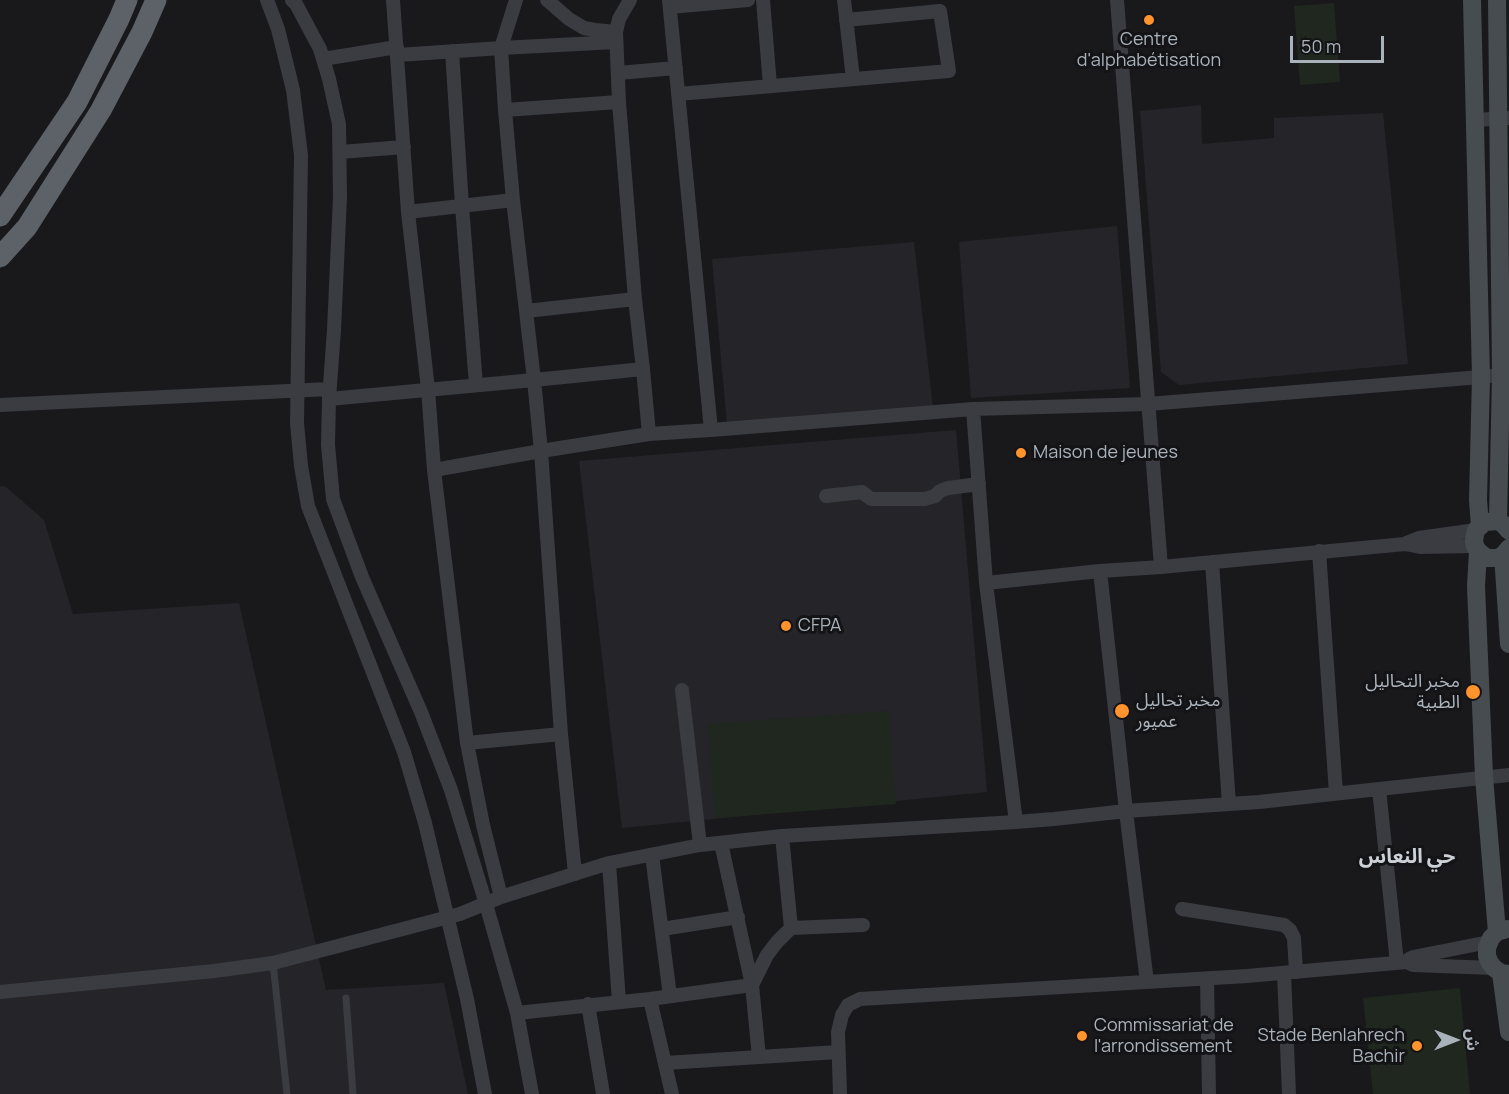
<!DOCTYPE html>
<meta charset="utf-8">
<style>
body{margin:0}
#map{position:relative;width:1509px;height:1094px;overflow:hidden;background:#19191c;font-family:Manrope,"Noto Sans Arabic",sans-serif}
canvas{display:block}
.north{position:absolute;left:1425px;top:1010px;width:60px;height:60px;-webkit-text-stroke:4px #141417;paint-order:stroke;rotate:90deg;font-size:16px;font-weight:700;line-height:24px;text-align:center;color:#aab3bc}
.north::after{content:'';display:block;margin:auto;width:21px;height:27px;background:#aab3bc;clip-path:polygon(50% 0,100% 100%,50% 72%,0 100%)}
.scale{position:absolute;left:1290px;top:36px;width:94px;height:27px;box-sizing:border-box;border:3px solid #aab3bc;border-top:0;padding-left:8px;font-size:18px;line-height:21px;white-space:nowrap;color:#aab3bc;-webkit-text-stroke:4px #141417;paint-order:stroke}
</style>
<div id="map">
<canvas width="1509" height="1094"></canvas>
<div class="north">ش</div>
<div class="scale">50 m</div>
</div>
<script>
const ctx = document.querySelector('canvas').getContext('2d');
ctx.lineJoin = 'round';
function fillPath(path, color) {
  ctx.fillStyle = color;
  ctx.fill(path, 'evenodd');
}
function toPath(rows) {
  const path = new Path2D();
  for (const r of rows) {
    path.moveTo(r[0], r[1]);
    for (let i = 2; i < r.length; i += 2) path.lineTo(r[i], r[i + 1]);
  }
  return path;
}
function strokePath(path, color, width, dash) {
  ctx.strokeStyle = color;
  ctx.lineWidth = width;
  ctx.lineCap = dash ? 'butt' : 'round';
  ctx.setLineDash(dash || []);
  ctx.stroke(path);
}
function drawText(font, color, halo, rows, align = 'center') {
  ctx.font = font + ' Manrope,"Noto Sans Arabic",sans-serif';
  ctx.lineWidth = 6;
  ctx.setLineDash([]);
  ctx.textBaseline = 'middle';
  ctx.strokeStyle = halo;
  ctx.fillStyle = color;
  for (const [text, x, y, turn = 0] of rows) {
    ctx.save();
    ctx.translate(x, y);
    ctx.rotate((+turn || 0) * Math.PI / 180);
    ctx.textAlign = isNaN(turn) ? turn : align;
    if (halo) ctx.strokeText(text, 0, 0);
    ctx.fillText(text, 0, 0);
    ctx.restore();
  }
}
fillPath(toPath([
 [1201,105,1202,144,1274,138,1274,118,1383,113,1408,364,1179,385,1161,372,1140,111],
 [1117,226,1130,388,971,398,959,242],
 [914,242,933,408,727,425,712,259],
 [956,430,987,792,622,828,579,461],
 [0,486,6,487,44,520,73,614,239,603,326,990,444,983,468,1094,0,1094]
]), '#252529');
fillPath(toPath([
 [1334,3,1340,82,1300,85,1294,6],
 [889,711,896,804,715,818,708,724],
 [1460,988,1470,1094,1373,1094,1363,998]
]), '#1f271e');
strokePath(toPath([
 [273,963,287,1094],
 [346,998,353,1094]
]), '#3a3c41', 7);
strokePath(toPath([
 [267,0,278,29,293,90,301,155,297,423,301,466,308,506,404,752,425,823,467,999,485,1094],
 [292,0,296,4,320,49,329,79,339,124,340,197,334,330,329,399,328,445,333,499,362,577,421,712,451,790,486,904,517,1013,532,1094],
 [393,0,408,212,428,389,434,470,467,743,561,734],
 [516,0,501,48,616,42],
 [547,0,569,19,584,28,595,30,616,32,619,19,630,0],
 [669,0,711,430,973,409,1148,404,1481,377,1509,374],
 [763,0,770,86],
 [844,0,853,79],
 [1117,0,1161,567,1405,544,1420,547,1475,546],
 [670,7,748,0],
 [452,51,462,206,476,385],
 [398,55,501,48,505,110,513,200,526,311,635,299,619,102,616,32],
 [323,59,397,47],
 [618,73,676,68],
 [678,94,949,71,940,11,846,20],
 [505,110,619,102],
 [1474,120,1509,118],
 [340,152,404,147],
 [408,212,513,200],
 [526,311,534,380,643,369,635,299],
 [643,369,649,434],
 [329,399,534,380,541,451,561,734,575,874],
 [0,405,329,389],
 [973,409,986,583,1016,822],
 [434,470,541,451,649,434,711,430],
 [826,496,862,492,871,499,925,499,935,496,940,491,948,488,979,484],
 [1406,543,1419,538,1476,530],
 [1319,551,1336,793],
 [1212,562,1229,804],
 [1100,571,1126,811,1147,982],
 [986,583,1100,571,1161,567],
 [682,690,700,845],
 [467,743,483,825,501,897],
 [1379,789,1397,963],
 [782,836,791,928],
 [652,855,670,996],
 [609,863,619,1001],
 [1182,909,1284,925,1290,930,1294,938,1296,972],
 [662,929,738,917],
 [1407,962,1409,959,1413,957,1489,942],
 [1284,973,1289,1094],
 [1207,979,1209,1094],
 [0,992,214,971,273,963,460,914,501,897,609,863,700,845,782,836,1016,822,1054,819,1126,811,1259,802,1509,775],
 [650,999,672,1094],
 [588,1004,603,1094],
 [517,1013,650,999,752,985,721,843],
 [759,1057,752,985,767,955,777,942,791,928,863,925],
 [665,1063,838,1052],
 [840,1094,838,1032,842,1015,848,1005,860,999,1247,976,1407,962,1413,965,1494,968]
]), '#3a3c41', 14);
strokePath(toPath([
 [1472,0,1481,377,1478,500,1480,526],
 [1497,0,1501,375,1498,521],
 [1509,531,1503,524,1498,521,1485,522,1476,530,1474,540,1475,546,1478,551,1487,558,1498,558,1503,555,1509,548],
 [1478,551,1476,586,1484,777,1497,932],
 [1503,555,1509,644],
 [1507,929,1497,932,1491,938,1487,948,1487,956,1490,963,1494,968,1501,973,1509,974],
 [1501,973,1509,1032]
]), '#474c51', 18);
strokePath(toPath([
 [0,216,77,102,119,19,127,0],
 [0,257,27,227,101,110,142,32,156,0]
]), '#5d6269', 21);
for (const [x, y, r, color] of [
 [1149,20,6,"#ff932d"],
 [1021,453,6,"#ff932d"],
 [786,626,6,"#ff932d"],
 [1473,692,8,"#ff932d"],
 [1122,711,8,"#ff932d"],
 [1082,1036,6,"#ff932d"],
 [1417,1046,6,"#ff932d"]
]) {
  const dot = new Path2D();
  dot.arc(x, y, r, 0, 2 * Math.PI);
  ctx.fillStyle = color;
  ctx.fill(dot);
  strokePath(dot, '#141417', 2);
}
drawText('18px', '#aab3bc', '#141417', [
 ["Centre",1149,40,"center"],
 ["d'alphabétisation",1149,61,"center"],
 ["Maison de jeunes",1033,453],
 ["CFPA",798,626],
 ["مخبر التحاليل",1460,682,"right"],
 ["الطبية",1460,703,"right"],
 ["مخبر تحاليل",1136,701],
 ["عميور",1136,722],
 ["Commissariat de",1094,1026],
 ["l'arrondissement",1094,1047],
 ["Stade Benlahrech",1405,1036,"right"],
 ["Bachir",1405,1057,"right"]
], 'left');
drawText('bold 20px', '#ccd1d8', '#141417', [
 ["حي النعاس",1407,857]
]);
</script>
